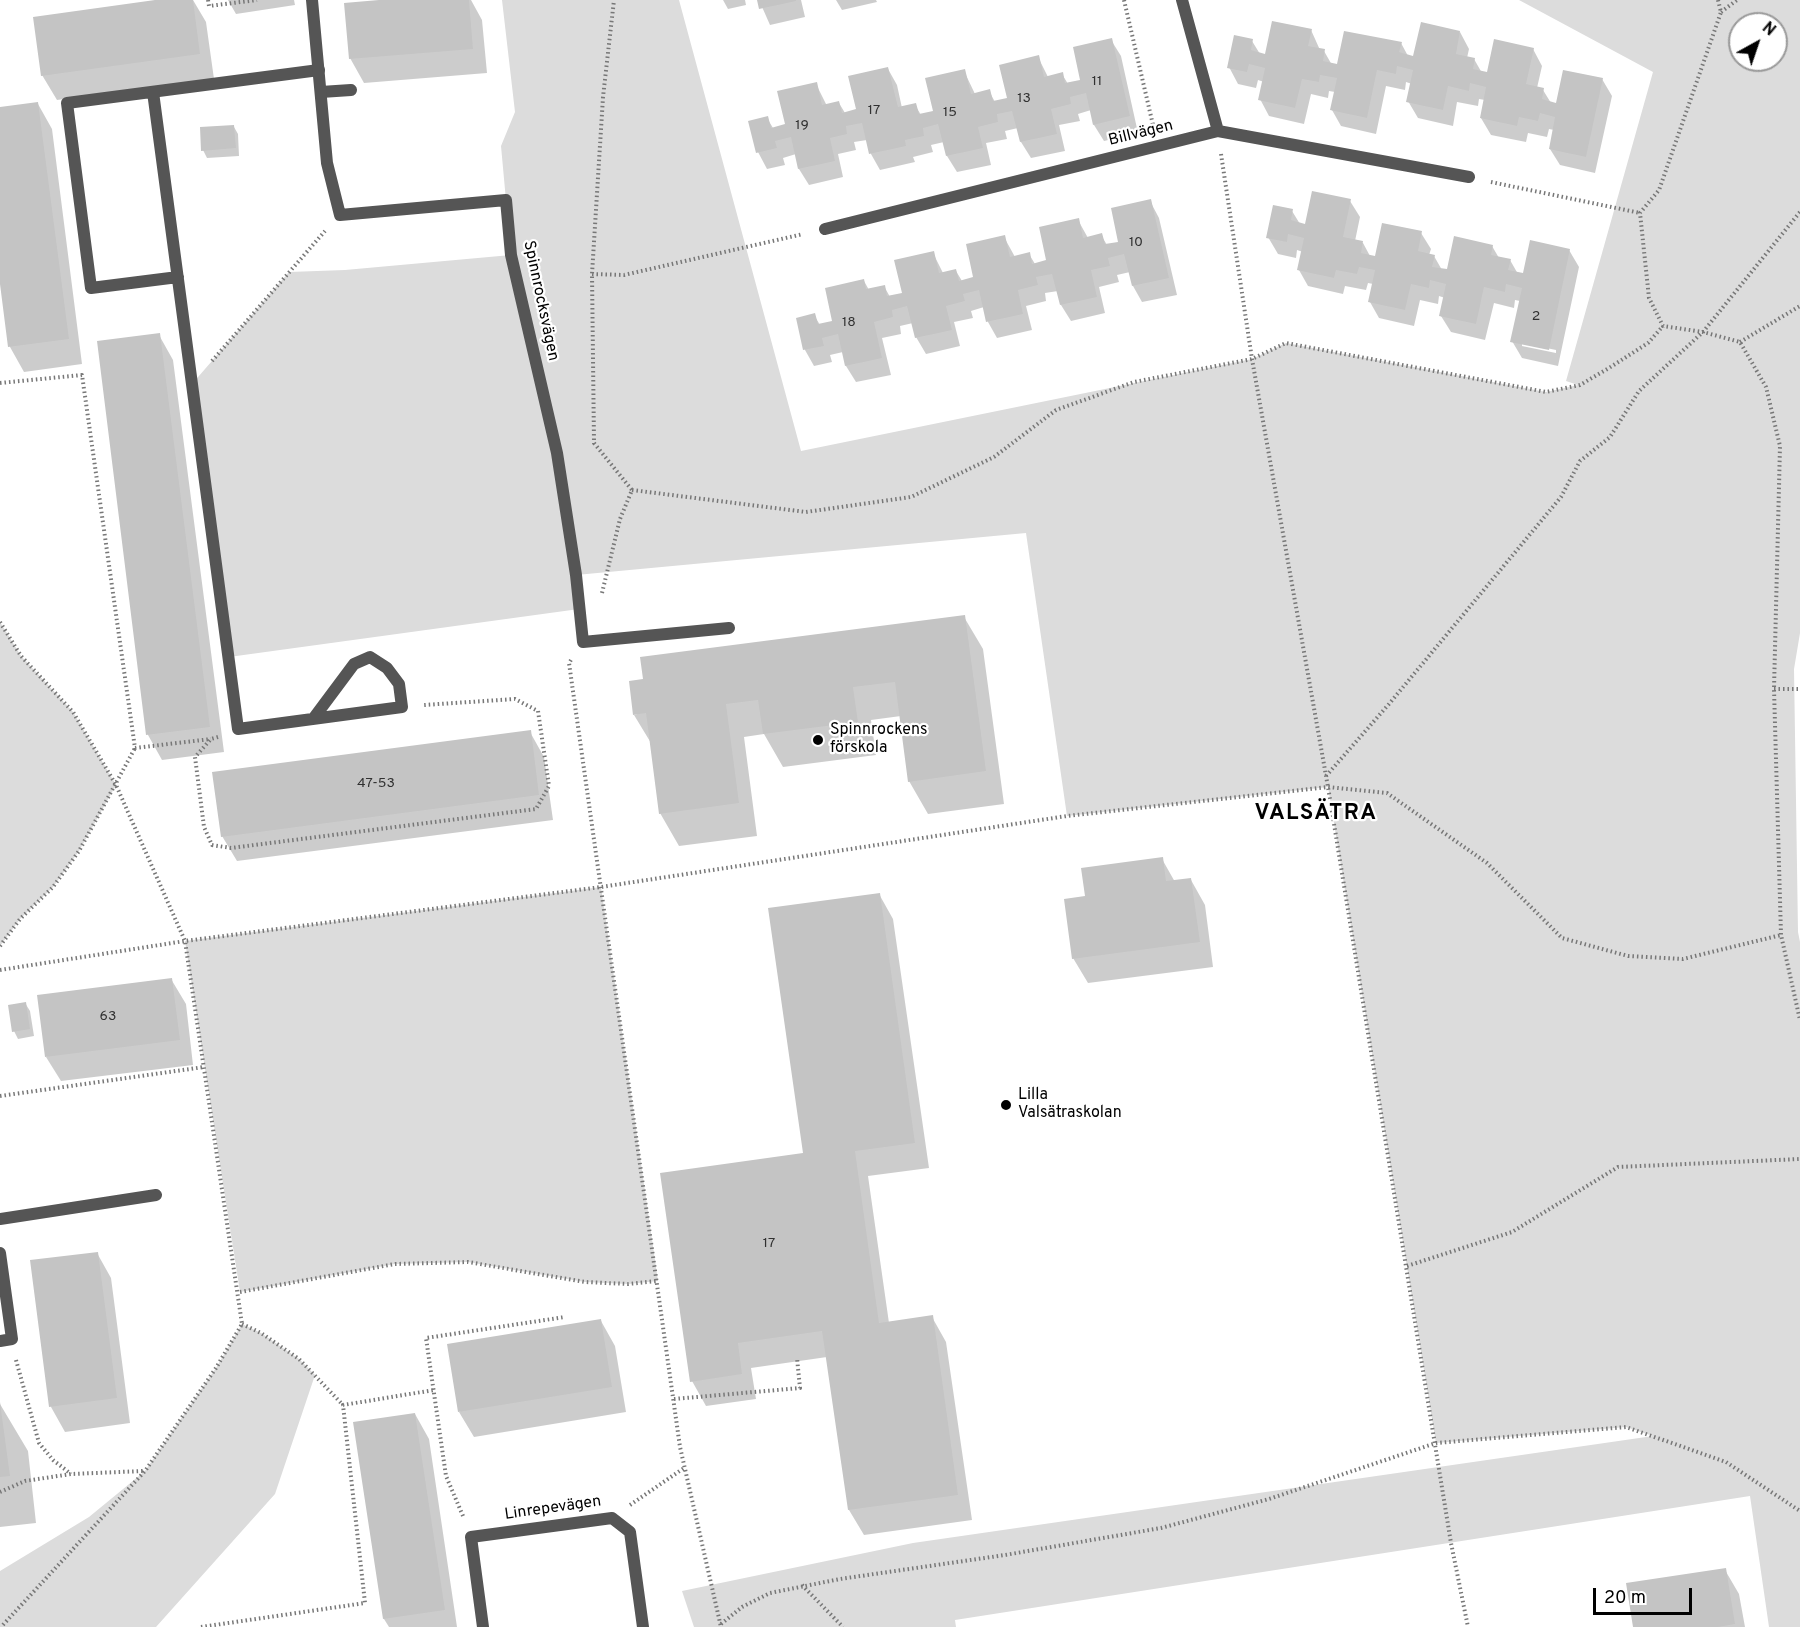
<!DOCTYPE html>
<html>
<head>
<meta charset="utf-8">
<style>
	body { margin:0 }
	#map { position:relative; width:1800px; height:1627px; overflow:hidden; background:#fff; font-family:Overpass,sans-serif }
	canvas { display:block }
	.north { position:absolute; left:1728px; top:12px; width:60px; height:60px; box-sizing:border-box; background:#fff; border:2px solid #999; border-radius:50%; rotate:40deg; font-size:16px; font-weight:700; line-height:24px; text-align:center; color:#000 }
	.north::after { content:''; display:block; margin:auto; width:21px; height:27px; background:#000; clip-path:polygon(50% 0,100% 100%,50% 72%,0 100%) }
	.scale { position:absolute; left:1593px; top:1588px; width:99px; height:27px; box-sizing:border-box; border:3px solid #000; border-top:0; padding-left:8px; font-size:18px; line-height:21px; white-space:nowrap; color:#000; -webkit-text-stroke:4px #fff; paint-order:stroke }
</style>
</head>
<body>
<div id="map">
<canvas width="1800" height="1627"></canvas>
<div class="north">N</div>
<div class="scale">20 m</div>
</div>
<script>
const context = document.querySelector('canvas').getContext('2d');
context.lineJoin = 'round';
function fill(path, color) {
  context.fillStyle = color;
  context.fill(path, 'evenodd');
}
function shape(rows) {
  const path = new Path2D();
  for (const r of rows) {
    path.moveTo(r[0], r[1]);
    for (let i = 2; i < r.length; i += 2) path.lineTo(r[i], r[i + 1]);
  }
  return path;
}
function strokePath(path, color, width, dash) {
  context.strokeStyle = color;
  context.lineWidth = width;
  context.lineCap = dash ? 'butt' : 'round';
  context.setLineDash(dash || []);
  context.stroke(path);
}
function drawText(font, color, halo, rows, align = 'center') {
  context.font = font + ' Overpass,sans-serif';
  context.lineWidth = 4.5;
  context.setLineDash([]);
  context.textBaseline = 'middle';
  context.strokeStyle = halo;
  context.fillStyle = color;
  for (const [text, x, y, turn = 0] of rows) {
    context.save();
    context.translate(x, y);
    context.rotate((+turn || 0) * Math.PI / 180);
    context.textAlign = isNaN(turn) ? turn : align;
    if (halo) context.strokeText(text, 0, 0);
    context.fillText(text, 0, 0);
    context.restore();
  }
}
fill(shape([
	[502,0,679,0,801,451,1252,359,1286,343,1546,392,1578,385,1566,381,1653,72,1519,0,1800,0,1800,633,1794,669,1798,932,1800,942,1800,1627,1769,1627,1750,1496,955,1620,956,1627,694,1627,682,1591,913,1543,1653,1436,1626,1427,1436,1443,1328,787,1067,816,1026,533,576,575,579,609,229,657,192,384,289,272,345,270,511,255,501,146,515,112],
	[1740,24,1776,24,1776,60,1740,60],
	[0,622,21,656,73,712,116,785,79,851,53,887,20,919,0,946],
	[601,887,658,1281,628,1284,585,1282,468,1262,395,1264,240,1292,185,941],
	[242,1324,261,1333,299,1359,315,1375,275,1494,156,1627,0,1627,0,1571,89,1517,145,1471,216,1368]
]), '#dcdcdc');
fill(shape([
	[166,0,193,0,206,22,214,79,57,100,42,75],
	[228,0,294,0,295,5,236,14],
	[398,0,471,0,482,20,487,73,364,83,350,58],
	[723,0,745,0,746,5,728,9],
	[759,0,801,0,805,17,770,25],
	[836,0,876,0,877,2,842,10],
	[1311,30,1320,50,1324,51,1332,65,1338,66,1401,43,1408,56,1415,57,1460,32,1469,49,1467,58,1474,59,1482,73,1488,74,1533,49,1542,66,1537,88,1543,90,1551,103,1557,104,1602,79,1612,96,1595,173,1560,165,1550,149,1554,130,1549,129,1547,137,1528,133,1526,142,1491,135,1481,118,1485,100,1479,99,1478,106,1457,102,1453,126,1418,118,1408,101,1412,84,1406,82,1405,90,1386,86,1376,134,1341,126,1332,110,1335,92,1329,91,1328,98,1311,94,1304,124,1269,116,1260,99,1264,82,1258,80,1256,88,1238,84,1229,67,1252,41,1260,54,1266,55],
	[1111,40,1121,56,1138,133,1104,141,1094,125,1091,110,1078,114,1080,121,1059,125,1065,151,1031,158,1021,142,1018,128,1005,131,1007,139,986,143,991,165,957,172,947,156,944,142,931,145,933,152,913,157,915,162,880,170,871,154,867,140,854,142,856,150,838,154,843,177,809,185,799,169,796,154,783,158,785,165,767,169,758,152,767,118,773,128,787,126,816,84,827,106,839,103,845,113,858,111,888,69,897,85,902,108,915,105,921,115,935,112,964,71,975,94,989,91,995,102,1009,99,1038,57,1048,77,1062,74,1068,84,1082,81],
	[38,104,52,129,82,364,24,372,10,347,0,272,0,109],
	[234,127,238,134,239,156,207,158,203,150],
	[1150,201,1159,218,1177,295,1142,302,1133,286,1130,272,1117,275,1119,282,1099,287,1105,313,1071,321,1061,305,1058,291,1045,293,1046,301,1026,306,1032,330,997,338,988,322,984,307,971,311,973,318,954,322,960,346,926,354,916,337,913,323,900,326,901,334,882,338,891,375,856,382,846,366,843,352,830,355,832,362,814,366,805,350,798,319,814,315,820,325,834,322,864,281,869,290,884,286,890,297,903,294,933,253,943,273,956,271,962,281,975,278,1004,237,1015,257,1029,254,1035,264,1048,262,1078,220,1088,238,1101,235,1107,245,1120,243],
	[1350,201,1360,217,1355,241,1363,243,1370,256,1377,257,1421,233,1431,249,1429,255,1434,256,1442,270,1448,271,1492,246,1499,258,1510,260,1518,274,1524,275,1569,250,1579,267,1558,366,1522,358,1512,341,1520,301,1515,300,1514,308,1494,303,1485,340,1451,332,1441,316,1445,298,1439,296,1438,304,1420,300,1414,326,1379,318,1370,302,1373,284,1368,283,1366,290,1345,286,1343,294,1308,286,1299,270,1303,252,1297,250,1296,258,1278,254,1268,237,1292,211,1300,224,1306,225],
	[1522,343,1556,350,1556,353,1522,346],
	[159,335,173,360,224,752,162,760,148,735],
	[964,617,983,649,1004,804,928,814,909,781,901,716,871,720,876,755,783,767,764,734,744,737,757,836,679,846,660,813,651,743,634,715],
	[530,732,544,757,553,820,237,861,222,836],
	[1162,859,1175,882,1191,880,1205,905,1213,967,1088,983,1073,958,1087,897],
	[879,894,893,919,929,1168,868,1176,889,1323,932,1317,946,1342,972,1520,864,1535,849,1510,827,1357,751,1368,756,1399,706,1406,692,1381,805,1154],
	[171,979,186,1004,193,1065,61,1081,46,1057],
	[25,1003,30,1011,34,1036,18,1039,14,1031],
	[97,1253,111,1278,130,1423,65,1432,51,1407],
	[601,1321,615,1346,626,1412,474,1437,459,1412],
	[0,1404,28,1451,36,1523,0,1527],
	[415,1414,429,1439,457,1627,389,1627,384,1619,355,1423],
	[1725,1570,1739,1594,1745,1627,1635,1627]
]), '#0003');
fill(shape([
	[155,0,193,0,200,54,41,76,33,17],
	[379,0,469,0,473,49,349,59,344,3],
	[757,0,796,0,796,1,759,9],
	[1272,21,1312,29,1308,46,1325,49,1323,61,1337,64,1344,31,1402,42,1399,52,1413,56,1421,22,1460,31,1456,54,1475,58,1473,69,1487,72,1494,39,1534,48,1526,84,1544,88,1542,99,1556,103,1563,70,1603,78,1586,157,1549,149,1555,117,1540,113,1538,121,1519,117,1517,126,1480,118,1486,87,1470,83,1469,91,1448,86,1443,110,1406,102,1413,70,1397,66,1396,74,1377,70,1367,118,1330,110,1337,78,1320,75,1319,82,1302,79,1295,108,1258,100,1265,68,1249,64,1247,72,1227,68,1234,35,1253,39,1251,50,1265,54],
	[1112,38,1130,116,1093,125,1086,93,1070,97,1071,104,1051,109,1057,134,1020,142,1012,111,997,114,998,122,978,127,983,148,946,156,938,124,923,128,924,136,905,140,906,146,869,154,862,123,846,126,847,134,830,138,835,161,798,169,791,137,775,141,777,148,756,153,748,121,768,116,771,128,785,124,777,91,817,82,822,105,839,101,842,113,856,109,848,76,888,67,898,107,916,103,919,114,933,111,925,78,965,69,971,94,990,89,993,101,1007,98,999,65,1039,55,1044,77,1063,72,1065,83,1080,80,1073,47],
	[38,102,69,339,8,347,0,284,0,107],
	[234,125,236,148,201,151,200,127],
	[1312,191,1351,199,1343,237,1363,241,1361,253,1375,256,1382,223,1422,231,1418,251,1435,255,1432,267,1447,269,1454,236,1493,245,1491,255,1511,259,1508,270,1523,273,1530,240,1570,249,1549,350,1510,342,1522,288,1506,284,1505,292,1484,287,1476,324,1439,316,1446,284,1430,280,1429,288,1411,284,1405,310,1368,302,1375,270,1359,267,1357,274,1336,270,1334,278,1297,270,1304,238,1288,234,1287,242,1266,238,1273,205,1293,209,1291,220,1305,224],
	[1151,199,1169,278,1132,286,1124,254,1108,258,1110,266,1091,270,1097,297,1060,305,1052,274,1036,277,1038,285,1018,290,1023,314,986,322,979,290,963,294,965,301,946,306,952,330,915,338,907,306,892,310,893,317,874,322,882,358,845,366,838,334,822,338,824,346,803,350,796,318,815,313,818,324,832,321,825,288,864,279,866,289,885,285,887,296,902,293,894,260,934,251,939,273,956,269,959,281,973,277,966,244,1005,235,1010,257,1030,252,1032,264,1046,260,1039,227,1079,218,1083,238,1102,233,1105,244,1118,242,1111,208],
	[160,333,210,727,146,735,97,341],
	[965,615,986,771,908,782,895,682,853,687,858,722,763,734,758,700,726,704,739,803,659,814,646,713,633,715,629,681,643,679,640,657],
	[531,730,539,795,221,837,212,772],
	[1163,857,1166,881,1191,878,1200,942,1072,959,1064,899,1085,896,1081,868],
	[880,893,915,1143,855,1151,879,1323,933,1315,958,1495,848,1510,822,1331,738,1343,742,1374,690,1382,660,1173,803,1153,768,908],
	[172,978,180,1040,45,1057,37,995],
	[26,1002,30,1029,12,1032,8,1005],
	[98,1252,117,1398,49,1407,30,1260],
	[601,1319,612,1387,458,1412,447,1344],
	[0,1402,10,1476,0,1477],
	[415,1413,445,1610,383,1619,353,1422],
	[1726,1568,1735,1624,1718,1627,1633,1627,1626,1583]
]), '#c4c4c4');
strokePath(shape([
	[208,0,209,6,257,0],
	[1124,0,1153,125],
	[1718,0,1721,12,1659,190,1640,213,1649,298,1663,326,1703,332,1740,342,1766,387,1780,446,1774,689,1781,935,1800,1020],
	[1721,12,1737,0],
	[1221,154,1252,359,1328,787,1451,1543,1468,1627],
	[1491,182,1640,213],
	[592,274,624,275,803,234],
	[1740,342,1800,306],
	[212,361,325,231],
	[0,383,82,375,135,748,211,739],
	[632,490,806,512,911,497,994,457,1056,410,1134,382,1252,359,1286,343,1546,392,1580,385,1609,368,1648,343,1663,326],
	[602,593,620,519,632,490,594,443,592,274,603,97,614,0],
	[0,622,21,656,73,712,116,785,185,941,242,1324,216,1368,145,1471,1,1627],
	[571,660,569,663,680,1447,721,1627],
	[1774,689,1800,689],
	[218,737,211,739,195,757,204,827,212,845,231,848,536,809,549,786,538,711,515,699,424,705],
	[1326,776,1389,704,1561,497,1580,461,1610,437,1639,391,1703,332,1800,212],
	[0,946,20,919,53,887,79,851,135,748],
	[0,970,185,941,601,887,1067,816,1328,787,1387,793,1487,863,1562,938,1628,956,1683,959,1781,935],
	[0,1096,204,1067],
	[1407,1266,1512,1232,1618,1167,1800,1159],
	[240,1292,395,1264,468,1262,585,1282,628,1284,657,1281],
	[242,1324,261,1333,299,1359,343,1405],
	[16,1360,39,1443,53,1460,71,1474],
	[674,1399,800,1388,797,1358],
	[0,1492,25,1481,71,1474,143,1471],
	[630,1505,684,1468],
	[463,1516,446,1476,426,1338,565,1317],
	[802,1585,843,1627],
	[721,1624,742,1607,770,1593,840,1579,1005,1555,1161,1528,1269,1499,1436,1443,1626,1427,1726,1462,1800,1511],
	[201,1627,365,1603,343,1405,434,1390]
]), '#777', 4, [1.5, 3]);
strokePath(shape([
	[153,92,238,729,402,707,399,684,387,668,370,657,354,664,313,719],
	[321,92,351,90],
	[178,277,91,288,67,103,319,70],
	[0,1219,156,1195],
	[0,1253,12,1339,0,1341]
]), '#555', 12);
strokePath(shape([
	[312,0,327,163,340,215,506,200,511,255,557,453,576,575,583,642,729,628],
	[1182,0,1218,131],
	[825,229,1218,131,1469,177],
	[483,1627,471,1537,612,1518,630,1532,643,1627]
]), '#555', 12);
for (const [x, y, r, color] of [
	[818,740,6,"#000"],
	[1006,1105,6,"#000"]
]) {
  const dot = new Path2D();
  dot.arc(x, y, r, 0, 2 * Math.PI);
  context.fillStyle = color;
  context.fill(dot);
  strokePath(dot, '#fff', 2);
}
drawText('14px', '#313131', null, [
	["11",1097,82],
	["13",1024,99],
	["17",874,111],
	["15",950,113],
	["19",802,126],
	["10",1136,243],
	["2",1536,317],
	["18",849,323],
	["47-53",376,784],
	["63",108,1017],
	["17",769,1244]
]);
drawText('16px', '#000', '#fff', [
	["Billvägen",1141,134,-14],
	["Spinnrocksvägen",540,301,78],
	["Linrepevägen",553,1509,-8]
]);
drawText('16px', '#000', '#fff', [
	["Spinnrockens",830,731],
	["förskola",830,749],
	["Lilla",1018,1096],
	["Valsätraskolan",1018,1114]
], 'left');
context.letterSpacing = '1.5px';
drawText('bold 22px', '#000', '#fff', [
	["VALSÄTRA",1316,815]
]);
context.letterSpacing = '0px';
</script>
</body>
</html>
